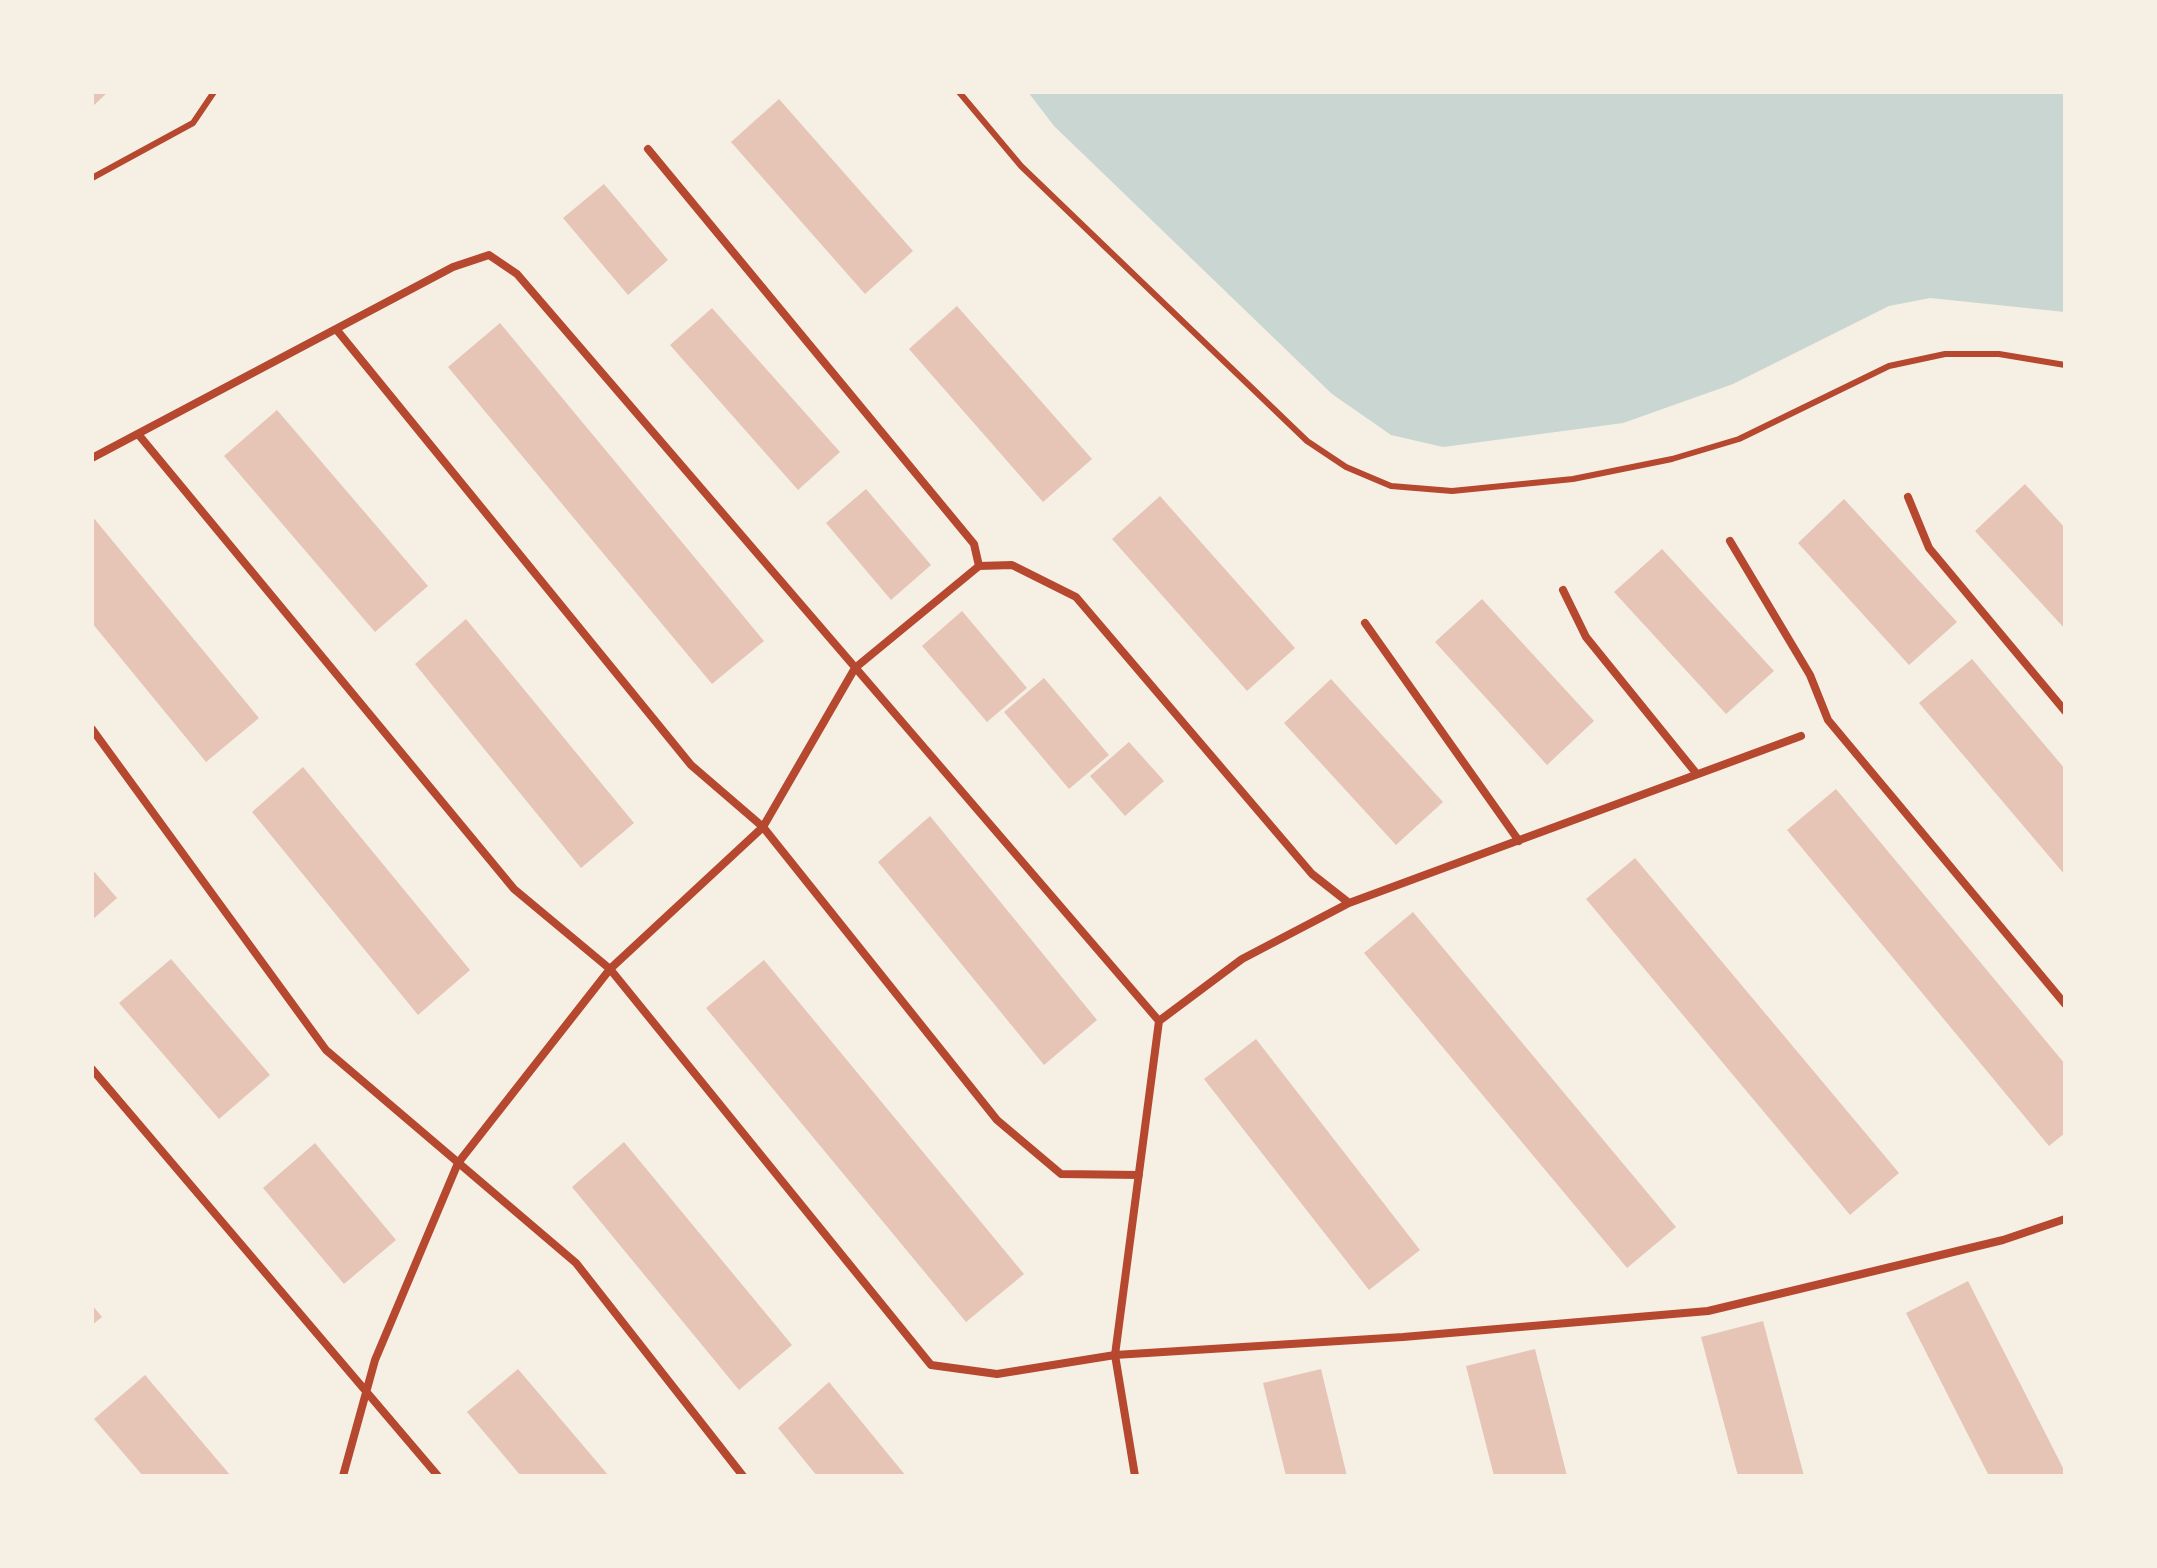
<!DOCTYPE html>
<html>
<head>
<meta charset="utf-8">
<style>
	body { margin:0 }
	#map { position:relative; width:2157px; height:1568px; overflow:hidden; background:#f6efe4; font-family:Raleway,sans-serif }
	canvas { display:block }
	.frame { position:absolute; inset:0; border:94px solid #f6efe4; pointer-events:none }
</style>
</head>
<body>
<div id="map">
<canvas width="2157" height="1568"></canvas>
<div class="frame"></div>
</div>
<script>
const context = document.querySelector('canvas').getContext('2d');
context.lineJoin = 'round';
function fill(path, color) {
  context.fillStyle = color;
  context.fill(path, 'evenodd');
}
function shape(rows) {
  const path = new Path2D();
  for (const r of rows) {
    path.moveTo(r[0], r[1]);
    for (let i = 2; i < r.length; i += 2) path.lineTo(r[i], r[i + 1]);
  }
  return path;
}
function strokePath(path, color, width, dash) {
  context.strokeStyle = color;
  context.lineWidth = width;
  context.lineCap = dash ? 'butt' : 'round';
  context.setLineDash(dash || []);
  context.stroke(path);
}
fill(shape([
	[1028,92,2065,92,2065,312,1930,298,1889,306,1733,384,1623,423,1443,447,1391,435,1332,394,1054,126]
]), '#c9d6d2');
fill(shape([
	[92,92,108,92,92,107],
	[779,99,913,251,865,294,731,142],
	[604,184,668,260,628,295,563,218],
	[957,306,1092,459,1043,502,909,349],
	[712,308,840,452,798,490,670,345],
	[500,323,764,641,712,684,448,367],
	[277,410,428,586,375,632,224,456],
	[2025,484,2065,528,2065,629,1975,531],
	[866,489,931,565,891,600,826,523],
	[1160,496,1295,648,1247,691,1112,539],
	[1844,499,1957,622,1909,665,1798,543],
	[92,516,259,718,206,762,92,623],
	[1662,549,1774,671,1726,714,1614,592],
	[1482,599,1594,721,1547,765,1435,642],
	[962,611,1027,688,987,722,922,646],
	[466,619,634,823,581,868,415,664],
	[1972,659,2065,769,2065,875,1919,703],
	[1044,678,1109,755,1069,789,1004,712],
	[1331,679,1443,802,1396,845,1284,723],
	[1129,742,1164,781,1125,816,1090,776],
	[303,767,470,970,418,1015,252,812],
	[1836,789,2065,1064,2065,1133,2049,1146,1787,830],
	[930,816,1097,1020,1044,1065,878,862],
	[1635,858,1899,1173,1850,1215,1586,899],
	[92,869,117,898,92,920],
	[1413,912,1676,1227,1627,1268,1364,953],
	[171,959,270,1075,219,1119,119,1003],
	[764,960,1024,1274,966,1322,706,1008],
	[1256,1039,1420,1250,1369,1290,1204,1079],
	[624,1142,792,1345,739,1390,572,1187],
	[315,1143,396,1240,344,1284,263,1188],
	[1968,1281,2065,1472,2065,1476,1989,1476,1906,1313],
	[92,1305,102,1317,92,1325],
	[1763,1321,1804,1476,1738,1476,1701,1337],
	[1535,1349,1567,1476,1494,1476,1466,1366],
	[518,1369,609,1476,521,1476,467,1412],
	[1321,1369,1347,1476,1286,1476,1263,1383],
	[145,1375,231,1476,143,1476,94,1419],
	[829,1382,906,1476,817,1476,778,1428]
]), '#e6c5b7');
strokePath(shape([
	[959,92,1021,166,1307,441,1346,467,1391,486,1452,491,1573,479,1672,459,1739,439,1889,366,1945,354,1999,354,2065,365],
	[92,178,193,123,214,92]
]), '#b5482f', 6);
strokePath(shape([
	[648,149,974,544,979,566],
	[336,329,691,765,763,827,997,1120,1061,1174,1139,1175],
	[138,434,514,889,610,969,931,1365,997,1374,1115,1355,1403,1337,1708,1311,2003,1240,2065,1219],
	[92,458,453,267,489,255,517,274,1159,1021,1115,1355,1135,1476],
	[1908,497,1929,548,2065,711],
	[1730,541,1810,675,1828,720,2065,1004],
	[1563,590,1586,637,1696,773],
	[1365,623,1519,841],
	[92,729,326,1050,576,1263,743,1476],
	[1159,1021,1242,959,1349,903,1801,736],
	[92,1069,438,1476],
	[343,1476,375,1360,458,1163,610,969,763,827,855,668,979,566,1012,565,1076,597,1312,874,1349,903]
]), '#b5482f', 8);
</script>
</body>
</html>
